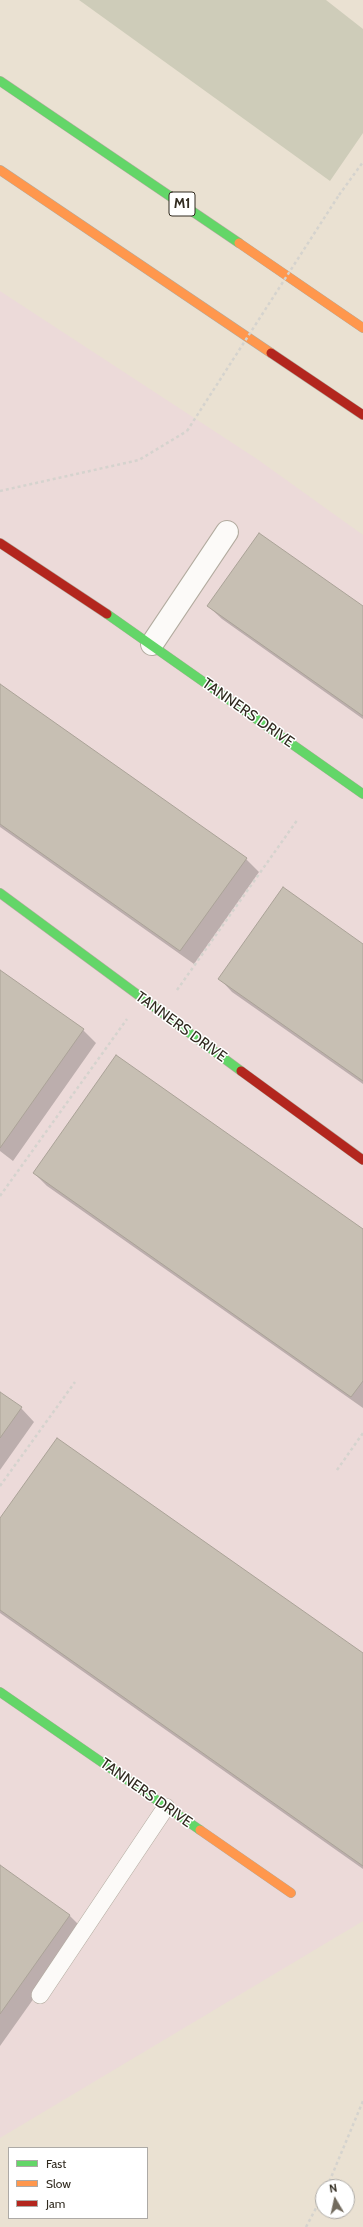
<!DOCTYPE html>
<html>
<head>
<meta charset="utf-8">
<style>
	body { margin:0 }
	#map { position:relative; width:363px; height:2227px; overflow:hidden; background:#eae1d2; font-family:Cabin,sans-serif }
	canvas { display:block }
	.legend { position:absolute; left:8px; top:2147px; width:140px; height:72px; box-sizing:border-box; background:#fff; border:1px solid #adaaa6; margin:0; padding:5px 7px; list-style:none; font-size:12px; color:#312b20 }
	.legend li { display:flex; align-items:center; gap:8px; height:20px }
	.legend b { width:20px; border:1px solid #adaaa6 }
	.north { position:absolute; left:315px; top:2179px; width:40px; height:40px; box-sizing:border-box; background:#fff; border:1px solid #adaaa6; border-radius:50%; rotate:351deg; font-size:11px; font-weight:700; line-height:16px; text-align:center; color:#312b20 }
	.north::after { content:''; display:block; margin:auto; width:14px; height:18px; background:#726b5e; clip-path:polygon(50% 0,100% 100%,50% 72%,0 100%) }
</style>
</head>
<body>
<div id="map">
<canvas width="363" height="2227"></canvas>
<ul class="legend">
<li><b style="height:5px;background:#63d668"></b>Fast</li>
<li><b style="height:5px;background:#ff974d"></b>Slow</li>
<li><b style="height:5px;background:#b3261e"></b>Jam</li>
</ul>
<div class="north">N</div>
</div>
<script>
const context = document.querySelector('canvas').getContext('2d');
context.lineJoin = 'round';
function fill(path, color) {
  context.fillStyle = color;
  context.fill(path, 'evenodd');
}
function shape(rows) {
  const path = new Path2D();
  for (const r of rows) {
    path.moveTo(r[0], r[1]);
    for (let i = 2; i < r.length; i += 2) path.lineTo(r[i], r[i + 1]);
  }
  return path;
}
function strokePath(path, color, width, dash) {
  context.strokeStyle = color;
  context.lineWidth = width;
  context.lineCap = dash ? 'butt' : 'round';
  context.setLineDash(dash || []);
  context.stroke(path);
}
function drawText(font, color, halo, rows, align = 'center') {
  context.font = font + ' Cabin,sans-serif';
  context.lineWidth = 3;
  context.setLineDash([]);
  context.textBaseline = 'middle';
  context.strokeStyle = halo;
  context.fillStyle = color;
  for (const [text, x, y, turn = 0] of rows) {
    context.save();
    context.translate(x, y);
    context.rotate((+turn || 0) * Math.PI / 180);
    context.textAlign = isNaN(turn) ? turn : align;
    if (halo) context.strokeText(text, 0, 0);
    context.fillText(text, 0, 0);
    context.restore();
  }
}
fill(shape([
	[0,291,257,459,363,535,363,1921,0,2138]
]), '#ecdad9');
fill(shape([
	[79,0,326,0,363,29,363,133,330,181]
]), '#ceccb9');
fill(shape([
	[208,606,363,607,363,719,222,619],
	[0,685,246,859,259,872,194,964,0,827],
	[363,945,363,1084,232,992,219,978],
	[0,971,83,1030,96,1043,13,1161,0,1151],
	[34,1173,363,1230,363,1408,47,1186],
	[0,1393,21,1408,34,1422,0,1470],
	[0,1520,363,1654,363,1869,0,1613],
	[0,1867,69,1915,83,1929,0,2046]
]), '#0003');
const building = shape([
	[259,533,363,606,363,716,207,606,259,533],
	[0,684,247,858,180,951,0,824,0,684],
	[283,887,363,944,363,1081,218,979,283,887],
	[0,970,84,1029,0,1148,0,970],
	[116,1055,363,1229,363,1381,351,1397,33,1173,116,1055],
	[0,1392,22,1407,0,1438,0,1392],
	[57,1438,363,1653,363,1866,0,1610,0,1518,57,1438],
	[0,1865,70,1915,0,2014,0,1865]
]);
fill(building, '#c7bfb3');
strokePath(building, '#aba398', 1);
const lane = shape([
	[40,1995,166,1807]
]);
const street = shape([
	[152,644,227,532]
]);
const fast = shape([
	[0,81,239,243],
	[107,614,363,794],
	[0,893,241,1071],
	[0,1692,200,1830]
]);
const slow = shape([
	[0,170,271,353],
	[239,243,363,328],
	[200,1830,291,1893]
]);
const jam = shape([
	[271,353,363,415],
	[0,543,107,614],
	[241,1071,363,1160]
]);
strokePath(lane, '#b2ab9f', 18);
strokePath(street, '#b2ab9f', 24);
strokePath(fast, '#b2ab9f', 10);
strokePath(slow, '#b2ab9f', 10);
strokePath(jam, '#b2ab9f', 10);
strokePath(shape([
	[339,195,363,162],
	[0,491,139,460,187,431],
	[177,990,298,819],
	[0,1196,127,1019],
	[337,1470,363,1433],
	[0,1486,75,1382],
	[327,2187,363,2101],
	[306,2227,323,2195]
]), '#d5d3ce', 2.5, [3, 3]);
strokePath(lane, '#fcfaf8', 17);
strokePath(street, '#fcfaf8', 22);
strokePath(fast, '#63d668', 9);
strokePath(slow, '#ff974d', 9);
strokePath(jam, '#b3261e', 9);
strokePath(shape([
	[187,431,339,195]
]), '#d5d3ce', 2.5, [3, 3]);
for (const [x, y, w] of [
	[182,204,26]
]) {
  const box = new Path2D();
  box.roundRect(x - w / 2, y - 12, w, 24, 3);
  context.fillStyle = '#fff';
  context.fill(box);
  strokePath(box, '#312b20', 1);
}
drawText('bold 14px', '#312b20', null, [
	["M1",182,204]
]);
drawText('15px', '#312b20', '#fff', [
	["TANNERS DRIVE",248,713,35],
	["TANNERS DRIVE",181,1027,36],
	["TANNERS DRIVE",146,1793,35]
]);
</script>
</body>
</html>
